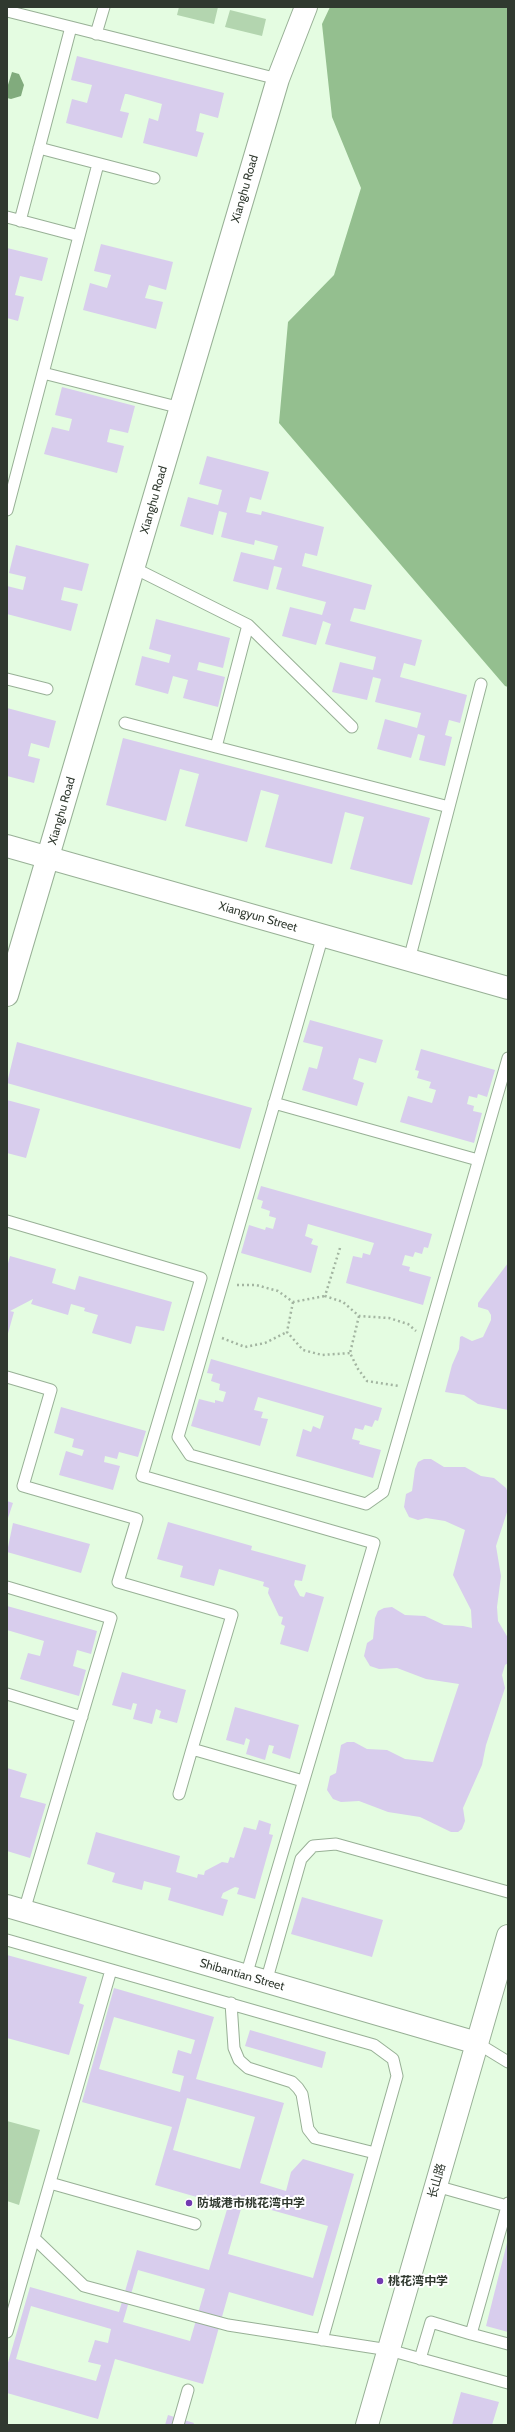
<!DOCTYPE html>
<html>
<head>
<meta charset="utf-8">
<style>
	body { margin:0 }
	#map { position:relative; width:515px; height:2432px; overflow:hidden; background:#e4fce1; font-family:Cabin,sans-serif }
	canvas { display:block }
	.frame { position:absolute; inset:0; border:8px solid #30392f; pointer-events:none }
</style>
</head>
<body>
<div id="map">
<canvas width="515" height="2432"></canvas>
<div class="frame"></div>
</div>
<script>
const context = document.querySelector('canvas').getContext('2d');
context.lineJoin = 'round';
function fill(path, color) {
  context.fillStyle = color;
  context.fill(path, 'evenodd');
}
function shape(rows) {
  const path = new Path2D();
  for (const r of rows) {
    path.moveTo(r[0], r[1]);
    for (let i = 2; i < r.length; i += 2) path.lineTo(r[i], r[i + 1]);
  }
  return path;
}
function strokePath(path, color, width, dash) {
  context.strokeStyle = color;
  context.lineWidth = width;
  context.lineCap = dash ? 'butt' : 'round';
  context.setLineDash(dash || []);
  context.stroke(path);
}
function drawText(font, color, halo, rows, align = 'center') {
  context.font = font + ' Cabin,"Noto Sans SC",sans-serif';
  context.lineWidth = 4;
  context.setLineDash([]);
  context.textBaseline = 'middle';
  context.strokeStyle = halo;
  context.fillStyle = color;
  for (const [text, x, y, turn = 0] of rows) {
    context.save();
    context.translate(x, y);
    context.rotate((+turn || 0) * Math.PI / 180);
    context.textAlign = isNaN(turn) ? turn : align;
    if (halo) context.strokeText(text, 0, 0);
    context.fillText(text, 0, 0);
    context.restore();
  }
}
fill(shape([
	[179,7,218,7,214,24,177,15],
	[230,10,266,19,262,36,225,27],
	[7,2121,40,2130,19,2205,7,2201]
]), '#b3d5af');
fill(shape([
	[330,7,508,7,508,687,505,686,279,423,288,322,334,275,361,188,332,117,322,24]
]), '#94bf8f');
fill(shape([
	[12,72,19,74,24,85,21,96,11,99,7,98,7,88]
]), '#81ab7d');
fill(shape([
	[77,56,224,93,218,118,200,113,196,131,204,133,197,157,143,143,149,118,158,121,162,104,127,94,125,94,120,111,129,113,122,138,66,123,72,99,87,103,92,85,71,80],
	[101,244,173,262,166,290,149,285,145,298,163,302,156,329,83,310,90,283,107,288,111,275,94,271],
	[7,248,48,258,42,281,20,276,15,295,24,297,18,321,7,318],
	[62,387,135,406,128,433,110,429,107,442,124,446,117,473,44,454,52,427,69,431,72,419,55,415],
	[207,456,269,472,261,500,250,497,246,512,261,515,262,511,324,527,317,556,305,553,302,566,372,585,365,610,354,608,350,621,422,640,415,666,404,663,400,677,467,695,460,723,449,720,445,735,452,737,445,766,419,760,425,736,418,734,411,758,377,749,385,719,417,728,421,713,375,702,381,679,373,677,367,700,332,692,340,662,373,670,376,657,325,644,331,624,323,621,316,645,282,636,290,607,322,615,326,602,276,589,282,568,274,566,268,590,233,581,241,552,274,560,278,546,255,540,254,545,221,537,227,513,219,511,213,535,180,526,188,497,218,505,222,490,199,484],
	[16,545,89,564,82,591,64,587,61,600,78,604,71,631,7,614,7,586,23,590,26,577,9,573],
	[156,619,230,638,223,668,199,662,197,670,225,677,218,707,183,698,188,680,173,676,168,694,135,685,142,656,169,663,171,655,149,649],
	[7,708,56,721,49,748,31,743,28,756,40,759,34,783,7,776],
	[123,738,430,818,412,885,350,869,364,817,345,812,332,864,265,847,279,795,261,790,247,842,185,826,199,774,180,769,166,821,106,805],
	[310,1020,383,1040,376,1063,359,1058,353,1079,364,1083,357,1106,302,1090,309,1067,317,1069,323,1047,303,1042],
	[17,1042,252,1108,240,1149,7,1083],
	[421,1049,495,1070,487,1097,478,1094,477,1098,469,1096,467,1104,474,1106,473,1111,482,1113,474,1143,400,1122,408,1096,432,1103,436,1090,429,1088,431,1082,417,1078,419,1071,415,1070],
	[7,1100,40,1109,26,1158,7,1153],
	[261,1186,432,1234,428,1248,424,1247,422,1254,415,1252,413,1257,405,1255,402,1265,410,1267,409,1271,431,1277,423,1305,346,1283,353,1256,362,1258,363,1253,370,1255,374,1243,308,1224,305,1236,313,1239,311,1244,318,1246,311,1273,241,1253,249,1225,265,1230,266,1227,273,1229,276,1218,269,1216,270,1211,261,1208,263,1201,257,1199],
	[10,1256,56,1269,52,1283,75,1290,79,1276,172,1302,164,1331,136,1326,131,1344,92,1333,98,1315,84,1311,85,1308,71,1304,68,1315,31,1304,33,1299,10,1311,14,1312,7,1337,7,1267],
	[508,1263,508,1410,478,1404,464,1395,445,1392,452,1365,459,1349,460,1337,462,1336,472,1341,483,1337,491,1320,491,1315,488,1310,478,1307,478,1303],
	[211,1359,382,1408,378,1421,375,1420,372,1427,365,1425,363,1430,355,1428,352,1439,360,1441,359,1444,381,1450,373,1478,296,1456,303,1429,311,1432,313,1426,320,1429,324,1416,258,1397,254,1410,263,1412,261,1418,268,1419,260,1446,191,1426,199,1399,215,1403,215,1400,223,1402,226,1392,219,1390,220,1384,211,1381,213,1374,207,1373],
	[61,1407,146,1431,138,1457,119,1452,117,1459,105,1456,104,1462,120,1466,113,1490,59,1475,66,1451,82,1456,84,1450,72,1447,74,1439,54,1433],
	[424,1459,431,1459,444,1467,465,1467,481,1476,494,1478,506,1488,508,1493,508,1509,496,1546,501,1576,497,1607,498,1621,508,1638,508,1663,505,1665,502,1675,505,1688,486,1745,482,1765,463,1808,465,1821,462,1829,458,1832,451,1832,420,1817,388,1812,359,1801,341,1802,333,1799,327,1790,330,1776,336,1773,341,1745,347,1742,354,1742,367,1749,387,1750,405,1759,433,1762,459,1684,426,1679,397,1668,379,1669,370,1666,364,1656,367,1643,373,1639,375,1618,378,1611,384,1608,392,1607,405,1615,425,1616,444,1625,463,1626,472,1628,471,1610,453,1575,465,1530,445,1521,426,1518,418,1520,409,1517,404,1507,406,1494,412,1491,415,1469,418,1462],
	[7,1501,13,1503,7,1521],
	[168,1522,252,1546,251,1550,306,1565,302,1581,295,1580,294,1585,300,1596,304,1597,306,1592,324,1597,308,1652,280,1644,285,1626,281,1624,283,1617,279,1616,268,1593,269,1588,263,1586,264,1582,219,1569,214,1586,180,1577,183,1566,157,1559],
	[13,1523,90,1544,81,1573,7,1552],
	[7,1606,97,1631,91,1654,77,1650,73,1666,86,1670,79,1696,20,1679,28,1653,40,1656,44,1641,7,1630],
	[122,1672,186,1690,177,1723,159,1718,161,1711,156,1709,152,1724,133,1719,137,1704,133,1703,131,1710,112,1705],
	[235,1707,299,1725,290,1759,272,1753,274,1746,269,1745,265,1760,246,1754,250,1740,246,1738,244,1745,226,1740],
	[7,1768,27,1774,20,1797,46,1804,30,1858,7,1851],
	[259,1820,271,1824,269,1834,273,1835,255,1899,237,1894,239,1888,235,1887,223,1893,221,1898,228,1900,223,1916,168,1900,171,1888,144,1881,142,1890,112,1882,115,1873,87,1864,96,1832,180,1856,176,1872,197,1878,198,1874,204,1875,205,1871,222,1862,228,1863,230,1857,234,1858,244,1827,256,1830],
	[302,1897,383,1920,372,1957,291,1934],
	[7,1955,87,1977,79,2003,84,2005,69,2055,7,2038],
	[114,1988,214,2017,196,2079,284,2103,260,2183,286,2191,291,2172,303,2159,354,2174,313,2316,229,2292,203,2384,115,2359,98,2419,7,2393,7,2366,30,2287,119,2312,137,2250,209,2270,228,2206,155,2185,172,2127,82,2102],
	[114,2017,195,2040,191,2054,178,2050,172,2073,184,2076,180,2092,99,2069],
	[187,2098,255,2117,240,2169,173,2150],
	[243,2202,328,2226,313,2278,228,2254],
	[138,2270,205,2289,190,2341,123,2322],
	[31,2306,111,2329,108,2343,95,2340,88,2362,101,2365,96,2381,16,2359],
	[250,2030,326,2052,322,2068,245,2046],
	[508,2239,508,2332,486,2326],
	[461,2392,499,2402,492,2425,452,2425],
	[168,2415,194,2423,193,2425,165,2425]
]), '#d8cded');
const lane = shape([
	[7,11,278,79],
	[96,34,104,7],
	[39,148,154,178],
	[7,217,79,236],
	[20,221,71,27],
	[43,373,181,408],
	[7,510,98,164],
	[134,568,248,625,352,727],
	[248,625,216,747,449,807],
	[7,679,47,689],
	[125,723,216,747],
	[323,935,178,1437,190,1455,366,1504,383,1492,508,1058],
	[409,960,481,684],
	[274,1103,478,1160],
	[7,1221,201,1278,142,1476,374,1543,246,1976],
	[7,1377,51,1390,23,1486,137,1519,118,1582,232,1615,192,1749],
	[7,1587,111,1618,24,1911],
	[7,1694,82,1717],
	[179,1794,192,1749,303,1781],
	[7,1940,374,2045,393,2059,397,2076,322,2340],
	[266,1982,301,1859,313,1846,336,1844,508,1892],
	[231,2003,234,2048,239,2060,248,2068,292,2082,298,2088,302,2094,308,2129,315,2138,375,2153],
	[477,2043,508,2062],
	[50,2183,195,2224],
	[436,2186,507,2206],
	[34,2238,84,2286,228,2325,389,2350,508,2383],
	[7,2332,111,1970],
	[471,2334,508,2344],
	[420,2359,431,2322,471,2334,508,2203],
	[178,2425,188,2390]
]);
const street = shape([
	[7,995,278,79,306,7]
]);
const secondary = shape([
	[7,846,508,988],
	[7,1906,477,2043],
	[367,2425,508,1936]
]);
strokePath(lane, '#98b096', 13);
strokePath(street, '#98b096', 24);
strokePath(secondary, '#98b096', 24);
strokePath(shape([
	[340,1248,325,1296,343,1302,359,1316,389,1318,408,1324,416,1331],
	[237,1285,256,1285,278,1291,293,1302,325,1296],
	[293,1302,287,1332,303,1350,322,1355,350,1353],
	[359,1316,350,1353,358,1369,367,1381,399,1386],
	[222,1338,245,1347,265,1343,287,1332]
]), '#a3b5a1', 2.5, [2, 3]);
strokePath(lane, '#fff', 11);
strokePath(street, '#fff', 22);
strokePath(secondary, '#fff', 22);
for (const [x, y, r, color] of [
	[189,2203,4,"#723ab1"],
	[380,2281,4,"#723ab1"]
]) {
  const dot = new Path2D();
  dot.arc(x, y, r, 0, 2 * Math.PI);
  context.fillStyle = color;
  context.fill(dot);
  strokePath(dot, '#fff', 1.5);
}
drawText('12px', '#30392f', '#fff', [
	["Xianghu Road",245,189,-74],
	["Xianghu Road",154,500,-74],
	["Xianghu Road",62,811,-74],
	["Xiangyun Street",258,917,16],
	["Shibantian Street",242,1975,16],
	["长山路",437,2181,-74]
]);
drawText('bold 12px', '#30392f', '#fff', [
	["防城港市桃花湾中学",197,2203],
	["桃花湾中学",388,2281]
], 'left');
</script>
</body>
</html>
